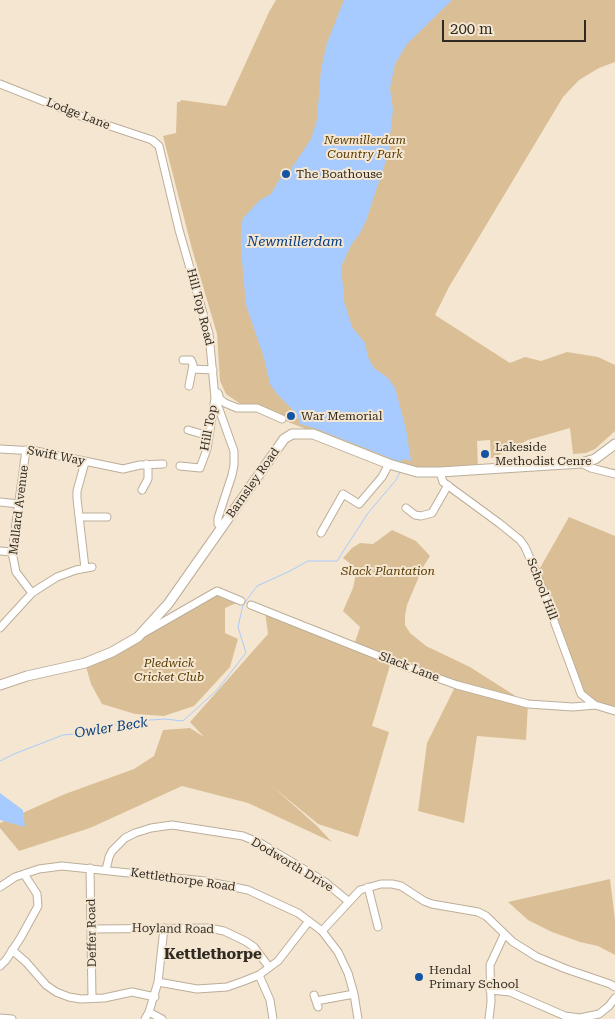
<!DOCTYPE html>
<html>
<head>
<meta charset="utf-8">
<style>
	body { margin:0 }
	#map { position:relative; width:615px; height:1019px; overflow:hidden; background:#f5e6d1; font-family:"Roboto Serif",serif }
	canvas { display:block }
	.scale { position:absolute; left:442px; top:20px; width:144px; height:22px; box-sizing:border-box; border:2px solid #302b22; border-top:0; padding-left:6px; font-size:15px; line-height:18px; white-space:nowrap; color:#302b22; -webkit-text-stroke:4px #f5e6d1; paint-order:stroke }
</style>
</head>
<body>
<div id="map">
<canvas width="615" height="1019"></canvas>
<div class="scale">200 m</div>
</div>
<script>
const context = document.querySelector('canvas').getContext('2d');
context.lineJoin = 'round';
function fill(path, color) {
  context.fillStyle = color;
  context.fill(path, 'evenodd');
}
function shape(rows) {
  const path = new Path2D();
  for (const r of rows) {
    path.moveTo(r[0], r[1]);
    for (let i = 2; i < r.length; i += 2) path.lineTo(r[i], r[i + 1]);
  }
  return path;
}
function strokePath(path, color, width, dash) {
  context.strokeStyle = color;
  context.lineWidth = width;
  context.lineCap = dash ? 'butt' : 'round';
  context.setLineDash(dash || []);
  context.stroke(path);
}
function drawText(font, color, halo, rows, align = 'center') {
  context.font = font + ' "Roboto Serif",serif';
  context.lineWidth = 4;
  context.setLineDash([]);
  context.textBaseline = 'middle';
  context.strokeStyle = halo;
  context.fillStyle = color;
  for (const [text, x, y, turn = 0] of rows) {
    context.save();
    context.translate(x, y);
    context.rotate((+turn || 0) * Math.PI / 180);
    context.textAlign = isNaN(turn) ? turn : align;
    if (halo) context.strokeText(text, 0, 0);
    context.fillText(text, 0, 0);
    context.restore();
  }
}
fill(shape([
	[276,0,615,0,615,62,599,68,579,80,563,97,449,287,435,315,510,363,525,357,541,361,567,352,598,357,615,365,615,431,595,449,586,453,573,454,570,428,528,440,493,458,491,458,490,440,477,441,478,469,453,471,446,466,417,472,239,403,226,394,220,381,217,334,192,249,163,136,176,133,177,102,180,102,181,100,226,106,269,12],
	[569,517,615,536,615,711,587,700,533,562,540,568],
	[392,530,416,541,430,556,423,567,407,605,405,616,405,625,410,633,426,646,470,667,528,704,526,740,477,736,464,823,418,811,427,743,456,685,391,662,372,726,389,732,358,837,318,824,273,787,316,825,332,842,248,803,182,786,90,828,19,851,0,828,0,823,65,794,134,769,154,756,163,730,190,728,204,737,190,722,268,634,265,611,354,645,360,627,343,611,353,588,357,569,343,558,352,548,360,543,373,544],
	[217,591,241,601,225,608,225,633,238,639,230,667,194,706,164,716,135,714,102,704,91,684,85,663],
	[610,879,615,920,615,955,598,946,580,942,552,932,528,920,508,902]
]), '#dabf96');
fill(shape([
	[344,0,452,0,407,44,395,64,390,88,393,110,390,136,390,148,366,221,360,233,351,245,342,265,341,273,344,291,344,301,352,327,365,343,368,357,374,368,388,378,395,388,406,429,411,461,404,459,400,462,317,429,300,424,297,414,277,394,270,384,264,358,246,305,242,260,241,228,243,218,260,200,271,194,281,177,290,174,291,169,311,139,317,120,321,69,327,43],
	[0,793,23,810,25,827,0,820]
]), '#a7cbfe');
strokePath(shape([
	[0,761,14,754,63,735,100,732,116,724,136,721,165,719,183,721,217,690,246,653,238,627,243,605,257,586,290,571,308,561,337,561,368,513,396,480,400,472]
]), '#a7cbfe', 1);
const minor = shape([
	[0,84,83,117,152,140,159,146,179,230,209,334,215,398,234,451,234,465,232,475,218,518,218,524,222,527],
	[183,360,191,360,193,365,189,386],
	[193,369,213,370],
	[218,393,220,399,225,403,237,408,257,408,282,419],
	[188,430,209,436],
	[0,449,36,451,123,469,140,465,163,464],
	[26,450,12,552,16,572,32,593],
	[581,463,591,468,615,474],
	[180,466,200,468,207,449,215,398],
	[440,472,443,482,499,523,520,540,525,547,536,572,581,694,595,705,615,711],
	[142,490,148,479,148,468,146,464],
	[0,502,19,504],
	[406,508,415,515,421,516,432,513,448,485],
	[79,517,107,517],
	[321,533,343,494,359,504,382,477,389,464],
	[0,551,12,552],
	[85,568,77,499,77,491,85,462],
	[251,605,404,666,457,685,528,704,573,707,595,705],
	[0,628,32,593,41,587,57,577,76,570,92,567],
	[142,634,217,591,241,601],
	[90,868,92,998],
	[106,870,109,857,112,851,125,838,135,833,151,828,172,825,243,836,262,844,325,882,348,901],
	[0,887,15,877,39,869,62,866,205,881,248,890,298,913,322,931,338,952,348,973,354,994,358,1019],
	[368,887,378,927],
	[92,929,209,928,224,931,245,941,254,947,269,967],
	[322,931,360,890,381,884,392,884,401,886,424,901,432,904,478,912,486,916,513,942,537,957,566,969,610,984,615,987],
	[12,950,26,962,46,985,56,992,69,997,81,999,104,998,132,992,155,997],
	[0,966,6,960,21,937,38,906,37,894,24,874],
	[259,975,270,1000,273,1019],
	[158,982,197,989,227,987,244,981,259,975,278,961,309,921],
	[490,990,510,992,565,1016,580,1018,599,1014,609,1006,615,998],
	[314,995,318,1007],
	[316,1001,354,994],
	[149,1012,162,1019],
	[0,1018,12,1019],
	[145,1019,149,1012,158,982,164,928],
	[489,1019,491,1002,490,965,504,935]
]);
const major = shape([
	[0,685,27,676,85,663,112,652,138,637,168,604,284,439,292,434,313,434,389,464,417,472,440,472,581,463,595,459,615,444]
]);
strokePath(minor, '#bcae99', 9);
strokePath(major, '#bcae99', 11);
strokePath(minor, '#fff', 7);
strokePath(major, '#fff', 9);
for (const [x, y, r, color] of [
	[286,174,5,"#1553a3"],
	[291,416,5,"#1553a3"],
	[485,454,5,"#1553a3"],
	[419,977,5,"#1553a3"]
]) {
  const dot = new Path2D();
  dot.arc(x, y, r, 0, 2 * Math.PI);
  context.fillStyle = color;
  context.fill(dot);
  strokePath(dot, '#f5e6d1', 2);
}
drawText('12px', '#302b22', '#f5e6d1', [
	["Lodge Lane",78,114,21],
	["Hill Top Road",200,307,76],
	["Hill Top",209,428,-79],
	["Swift Way",56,456,11],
	["Barnsley Road",253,483,-55],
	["Mallard Avenue",19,510,-83],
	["School Hill",542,589,69],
	["Slack Lane",409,667,21],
	["Dodworth Drive",292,865,31],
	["Kettlethorpe Road",183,880,8],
	["Hoyland Road",173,929,1],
	["Deffer Road",92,933,-91]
]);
drawText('italic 12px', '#583b00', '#f5e6d1', [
	["Newmillerdam",365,140],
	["Country Park",365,154],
	["Slack Plantation",388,571],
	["Pledwick",169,663],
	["Cricket Club",169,677]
]);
drawText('12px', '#302b22', '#f5e6d1', [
	["The Boathouse",296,174],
	["War Memorial",301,416],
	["Lakeside",495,447],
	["Methodist Cenre",495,461],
	["Hendal",429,970],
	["Primary School",429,984]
], 'left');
drawText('italic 14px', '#043e85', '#f5e6d1', [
	["Newmillerdam",295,242],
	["Owler Beck",111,728,-9]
]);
drawText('bold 15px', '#302b22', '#f5e6d1', [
	["Kettlethorpe",213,955]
]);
</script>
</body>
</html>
